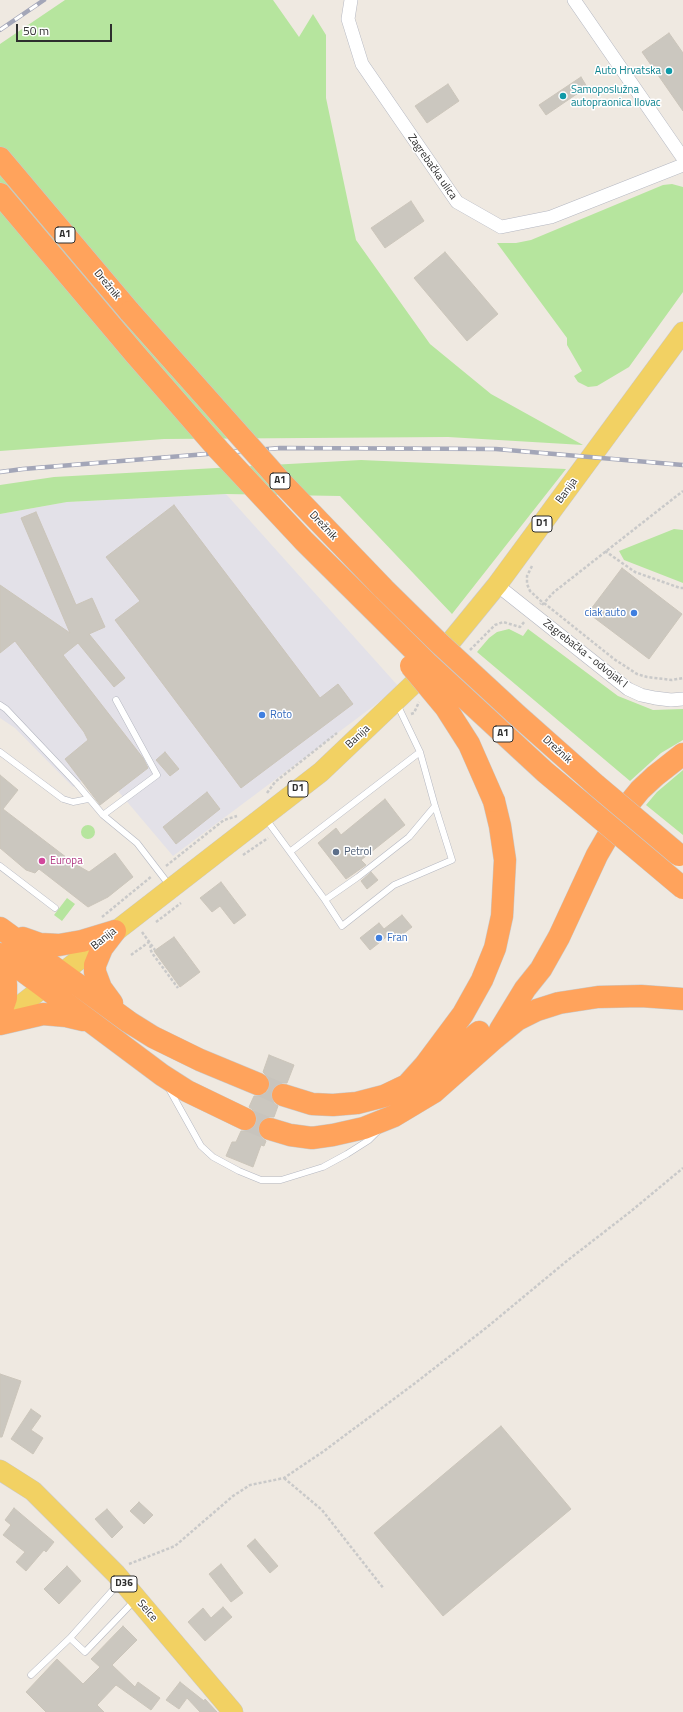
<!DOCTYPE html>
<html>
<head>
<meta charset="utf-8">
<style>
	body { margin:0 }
	#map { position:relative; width:683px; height:1712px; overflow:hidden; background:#efe9e1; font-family:"Titillium Web",sans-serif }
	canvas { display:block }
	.scale { position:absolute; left:16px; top:24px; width:96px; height:18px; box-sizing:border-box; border:2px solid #2e2e2e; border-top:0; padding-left:5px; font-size:12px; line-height:14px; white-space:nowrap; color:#2e2e2e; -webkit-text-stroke:3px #fff; paint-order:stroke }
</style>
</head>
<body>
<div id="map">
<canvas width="683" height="1712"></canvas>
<div class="scale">50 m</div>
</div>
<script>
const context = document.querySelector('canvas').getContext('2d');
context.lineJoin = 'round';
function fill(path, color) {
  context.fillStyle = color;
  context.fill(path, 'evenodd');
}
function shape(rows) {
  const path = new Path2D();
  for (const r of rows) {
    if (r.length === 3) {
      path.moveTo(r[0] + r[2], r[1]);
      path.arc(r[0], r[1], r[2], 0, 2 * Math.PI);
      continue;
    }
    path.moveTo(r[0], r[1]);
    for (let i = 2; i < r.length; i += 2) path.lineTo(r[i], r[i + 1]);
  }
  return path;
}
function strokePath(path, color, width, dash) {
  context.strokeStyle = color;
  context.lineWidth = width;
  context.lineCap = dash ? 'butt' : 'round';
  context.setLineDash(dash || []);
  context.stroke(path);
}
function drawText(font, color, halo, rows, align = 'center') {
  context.font = font + ' "Titillium Web",sans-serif';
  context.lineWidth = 3;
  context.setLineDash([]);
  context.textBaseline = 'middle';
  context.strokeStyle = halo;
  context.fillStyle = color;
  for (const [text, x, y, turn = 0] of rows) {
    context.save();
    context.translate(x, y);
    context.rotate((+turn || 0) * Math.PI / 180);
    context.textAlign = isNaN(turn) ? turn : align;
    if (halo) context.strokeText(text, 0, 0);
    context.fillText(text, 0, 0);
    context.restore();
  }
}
fill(shape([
	[226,494,399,687,173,856,118,791,100,805,82,781,73,787,15,728,0,718,0,514,67,502]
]), '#e3e1e8');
fill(shape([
	[65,0,273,0,299,37,313,14,326,35,326,98,356,240,430,344,491,394,583,445,448,437,164,439,0,451,0,44],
	[672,184,683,187,683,292,629,367,597,386,588,387,578,382,574,376,582,371,567,345,567,338,497,243,516,243,531,240,663,185],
	[361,460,566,469,452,614,340,496,226,494,67,502,0,514,0,485,54,477],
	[674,529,683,530,683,583,624,560,619,551],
	[509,629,523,636,528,629,618,696,653,710,683,709,683,740,661,753,630,781,477,652,489,638,497,632],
	[683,770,683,835,646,805,657,792],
	[88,832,7],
	[67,898,75,904,62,921,54,915]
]), '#b6e59e');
const building = shape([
	[669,33,683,53,683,111,642,52,669,33],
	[581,77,587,87,546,115,539,105,581,77],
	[448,84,459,101,427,123,415,106,448,84],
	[411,201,424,221,385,248,371,228,411,201],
	[445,252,498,314,467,341,414,278,445,252],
	[174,505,320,698,338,684,353,704,241,788,115,620,140,601,106,557,174,505],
	[36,512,76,605,92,598,105,627,89,634,125,678,114,687,78,643,63,655,143,758,148,768,100,805,65,759,88,740,84,732,15,641,0,653,0,585,70,633,21,518,36,512],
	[622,568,682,614,649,659,588,613,622,568],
	[165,752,179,769,170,776,156,760,165,752],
	[0,775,18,790,3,809,75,864,89,872,115,853,133,877,108,897,88,907,39,869,35,873,26,870,0,848,0,775],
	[207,792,220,809,176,844,163,827,207,792],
	[385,799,405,825,361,860,366,865,346,879,318,843,336,828,341,835,385,799],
	[371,872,378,880,367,889,361,881,371,872],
	[221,882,246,915,234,924,220,906,212,912,200,898,221,882],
	[402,915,412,927,394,941,384,929,402,915],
	[379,923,389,935,370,950,360,938,379,923],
	[174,937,200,972,180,987,154,951,174,937],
	[269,1055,294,1065,287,1083,280,1083,274,1086,271,1091,271,1098,274,1103,278,1106,274,1117,267,1117,262,1120,258,1125,258,1132,261,1137,266,1141,264,1146,261,1145,253,1167,226,1156,232,1142,236,1142,241,1131,246,1131,252,1130,256,1124,257,1118,256,1112,249,1107,254,1096,260,1096,265,1094,270,1088,270,1082,268,1077,263,1072,269,1055],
	[0,1374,21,1381,2,1437,0,1437,0,1374],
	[31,1409,41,1416,31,1430,43,1438,33,1454,11,1439,31,1409],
	[501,1426,571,1509,443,1616,374,1533,501,1426],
	[139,1502,153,1515,144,1524,130,1511,139,1502],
	[14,1508,54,1542,46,1552,44,1550,26,1571,16,1562,25,1552,3,1535,11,1525,5,1520,14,1508],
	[107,1509,123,1527,112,1538,95,1519,107,1509],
	[255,1539,278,1566,270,1573,247,1546,255,1539],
	[221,1564,243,1593,231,1602,209,1574,221,1564],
	[67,1566,81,1581,59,1604,44,1589,67,1566],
	[223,1607,232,1617,205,1641,188,1622,203,1608,211,1618,223,1607],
	[123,1626,137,1640,112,1665,135,1687,138,1682,160,1698,151,1710,116,1685,97,1705,104,1712,46,1712,26,1692,57,1659,83,1684,100,1667,91,1659,123,1626],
	[180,1682,204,1701,205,1699,217,1712,200,1712,187,1698,179,1709,166,1700,180,1682]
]);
fill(building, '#cbc7bf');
strokePath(building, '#cbc5ba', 1);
strokePath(shape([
	[258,1084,283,1095],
	[245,1119,270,1129]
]), '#c8c4bd', 22, [22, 11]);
const lane = shape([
	[0,705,6,709,77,784,103,815,137,843,170,886],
	[0,752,63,799,73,802,88,799],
	[103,815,157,775,116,700],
	[266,819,325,900,358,877,409,837,435,806,420,752,397,704],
	[291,851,420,752],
	[0,866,55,908],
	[325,900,342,926,394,885,452,860,435,806],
	[168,1087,201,1146,213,1157,239,1171,261,1180,281,1180,323,1167,347,1154,369,1140,378,1131],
	[120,1582,70,1638,85,1652,135,1600],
	[31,1675,70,1638]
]);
const street = shape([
	[351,0,348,19,362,64,457,202,501,227,551,217,683,165],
	[574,0,683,158],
	[497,585,628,689,641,695,655,698,671,700,683,699]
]);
const primary = shape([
	[0,1021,321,772,425,673,497,585,683,332],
	[0,1470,33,1491,116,1574,233,1712]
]);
const highway = shape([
	[0,158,130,312],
	[0,194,135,354,217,448],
	[0,928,129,1022,153,1037,200,1060,258,1084],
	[23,938,40,944,59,945,82,941,115,931],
	[0,954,162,1075,187,1091,245,1119],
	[0,960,5,974,6,985,6,998,0,1015],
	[112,1003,101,988,95,972,95,965,102,948,115,931],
	[0,1024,43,1014,66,1016,83,1020],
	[500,1030,525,989,541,969,559,937,597,855,622,812,640,790,655,776,683,754],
	[407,1085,425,1065,463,1014,482,980,495,948,502,916,505,860,500,826,494,801],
	[283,1095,312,1104,333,1105,357,1103,384,1096,407,1085,433,1069,479,1032],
	[270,1129,290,1135,312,1138,333,1135,364,1128,394,1116,434,1092,495,1038,517,1020,537,1010,559,1003,598,997,641,996,683,999]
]);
strokePath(lane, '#b4b7c1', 7);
strokePath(street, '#b4b7c1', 14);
strokePath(primary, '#c9c9c9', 21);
strokePath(highway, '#c9c9c9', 23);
strokePath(shape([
	[605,551,635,572,680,588,683,588],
	[532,566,527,576,527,584,530,591,542,602,540,604],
	[544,603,614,659,637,674,647,677,672,680,683,678],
	[542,605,554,592,683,491],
	[470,650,495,625,503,622,520,627,525,621],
	[411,714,414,713,419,702],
	[267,793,275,782,337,733],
	[243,855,268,838],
	[166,866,224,820,237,816],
	[102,917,152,876],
	[156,922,181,903],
	[142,932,155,950],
	[151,945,150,948,152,953,178,988],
	[131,955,149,942],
	[284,1478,322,1510,384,1589],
	[129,1564,175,1546,233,1496,250,1485,284,1478,324,1451,414,1384,486,1328,568,1260,630,1212,683,1168]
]), '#c9c9c9', 2.5, [3, 2]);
strokePath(lane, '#fff', 6);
strokePath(street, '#fff', 13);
strokePath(primary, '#f2d163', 20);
strokePath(highway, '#ffa35c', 22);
const rail = shape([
	[0,30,44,0],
	[0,472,23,469,280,448,496,449,683,465]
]);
strokePath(rail, '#a3a6b8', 4.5);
strokePath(rail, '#fff', 3, [9]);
const highwayBridge = shape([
	[130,312,283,484,384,589,438,642,516,714,596,785,679,855],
	[217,448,304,541,427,663,545,772,683,888],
	[411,666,446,708,469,744,494,801]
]);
strokePath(highwayBridge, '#c9c9c9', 23, []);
strokePath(highwayBridge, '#ffa35c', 22);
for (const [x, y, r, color] of [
	[669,71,4,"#0f9aa8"],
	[563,96,4,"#0f9aa8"],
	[634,613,4,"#3f7fe0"],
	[262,715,4,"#3f7fe0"],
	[336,852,4,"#5c6f8a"],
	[42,861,4,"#d1479c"],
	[379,938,4,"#3f7fe0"]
]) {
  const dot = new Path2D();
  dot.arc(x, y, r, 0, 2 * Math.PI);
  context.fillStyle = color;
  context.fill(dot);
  strokePath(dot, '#fff', 1.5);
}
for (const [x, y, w] of [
	[65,235,20],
	[280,481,20],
	[542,524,20],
	[503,734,20],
	[298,789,20],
	[124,1584,26]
]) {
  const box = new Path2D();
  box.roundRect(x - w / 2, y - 8, w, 16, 3);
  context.fillStyle = '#fff';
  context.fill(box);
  strokePath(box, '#2e2e2e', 1);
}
drawText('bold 10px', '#2e2e2e', null, [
	["A1",65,235],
	["A1",280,481],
	["D1",542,524],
	["A1",503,734],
	["D1",298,789],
	["D36",124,1584]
]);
drawText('11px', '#0d838f', '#fff', [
	["Auto Hrvatska",661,71],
	["Samoposlužna",571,90,"left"],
	["autopraonica Ilovac",571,103,"left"]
], 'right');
drawText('11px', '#2e2e2e', '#fff', [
	["Zagrebačka ulica",432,167,55],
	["Drežnik",107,285,50],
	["Banija",567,491,-54],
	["Drežnik",323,526,46],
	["Zagrebačka - odvojak I",585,654,38],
	["Banija",358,737,-43],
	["Drežnik",557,750,42],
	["Banija",104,939,-38],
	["Selce",147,1611,49]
]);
drawText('11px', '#366cbe', '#fff', [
	["ciak auto",626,613,"right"],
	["Roto",270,715],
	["Fran",387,938]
], 'left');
drawText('11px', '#4e5e75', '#fff', [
	["Petrol",344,852]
], 'left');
drawText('11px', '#b23c85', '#fff', [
	["Europa",50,861]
], 'left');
</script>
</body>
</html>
